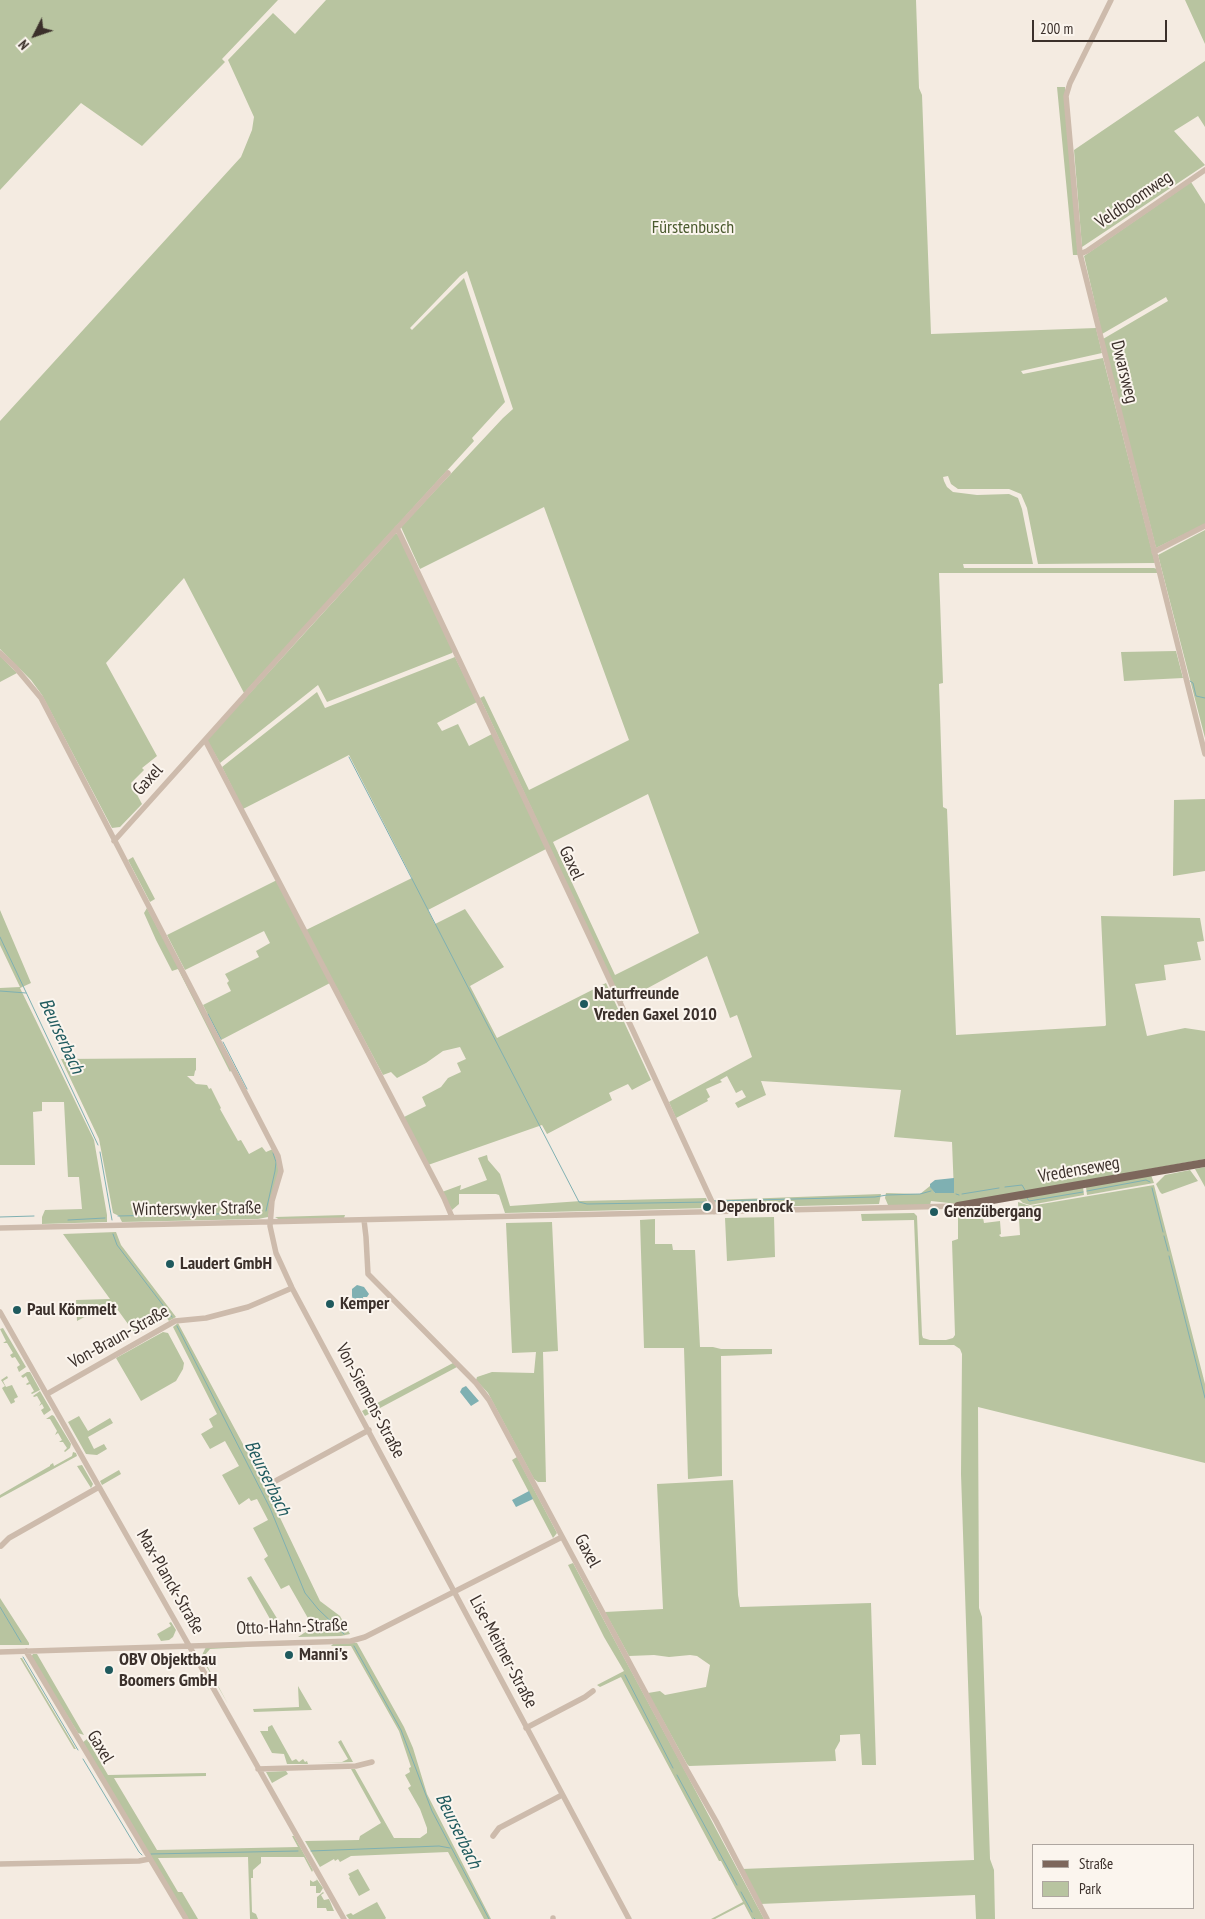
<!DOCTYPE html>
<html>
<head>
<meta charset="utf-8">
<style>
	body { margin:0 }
	#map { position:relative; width:1205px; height:1919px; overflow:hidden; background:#f4ebe1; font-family:"PT Sans Narrow",sans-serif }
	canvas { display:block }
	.legend { position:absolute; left:1032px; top:1844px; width:162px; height:65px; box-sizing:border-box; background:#fbf5ee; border:1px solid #aea6a0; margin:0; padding:6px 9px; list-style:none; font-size:15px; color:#3b302b }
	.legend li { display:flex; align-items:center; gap:10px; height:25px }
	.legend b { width:25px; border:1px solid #aea6a0 }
	.north { position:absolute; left:10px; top:10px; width:50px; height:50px; -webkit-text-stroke:4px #fbf5ee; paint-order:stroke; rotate:229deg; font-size:14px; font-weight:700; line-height:20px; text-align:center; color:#3b302b }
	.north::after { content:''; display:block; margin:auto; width:18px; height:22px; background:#3b302b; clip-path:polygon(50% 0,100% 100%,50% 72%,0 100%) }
	.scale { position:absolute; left:1032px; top:20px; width:135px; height:22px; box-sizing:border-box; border:2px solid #3b302b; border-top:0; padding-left:6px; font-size:15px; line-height:18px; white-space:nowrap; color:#3b302b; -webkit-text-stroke:4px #fbf5ee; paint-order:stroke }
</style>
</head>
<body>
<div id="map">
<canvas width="1205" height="1919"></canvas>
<ul class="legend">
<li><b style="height:6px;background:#7d675c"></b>Straße</li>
<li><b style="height:14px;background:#b8c4a0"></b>Park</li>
</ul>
<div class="north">N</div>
<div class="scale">200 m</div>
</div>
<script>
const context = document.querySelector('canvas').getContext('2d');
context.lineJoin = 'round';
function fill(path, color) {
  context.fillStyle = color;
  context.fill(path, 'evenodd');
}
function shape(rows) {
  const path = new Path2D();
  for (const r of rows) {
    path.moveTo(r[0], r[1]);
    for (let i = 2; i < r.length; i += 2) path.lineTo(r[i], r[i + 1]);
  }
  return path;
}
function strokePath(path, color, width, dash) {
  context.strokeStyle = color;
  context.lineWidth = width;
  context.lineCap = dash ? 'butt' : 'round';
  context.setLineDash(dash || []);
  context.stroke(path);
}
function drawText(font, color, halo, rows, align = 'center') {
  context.font = font + ' "PT Sans Narrow",sans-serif';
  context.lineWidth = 4;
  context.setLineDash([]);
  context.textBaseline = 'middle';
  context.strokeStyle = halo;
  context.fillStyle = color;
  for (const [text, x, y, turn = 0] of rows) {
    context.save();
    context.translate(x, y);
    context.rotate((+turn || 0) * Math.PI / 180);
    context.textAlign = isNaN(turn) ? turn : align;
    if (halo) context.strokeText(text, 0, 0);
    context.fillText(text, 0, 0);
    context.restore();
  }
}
fill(shape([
	[0,0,278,0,222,59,225,62,142,146,81,103,0,190],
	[326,0,916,0,919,88,922,95,931,334,1096,328,1102,353,1021,371,1023,374,1103,358,1155,563,1038,564,1027,508,1021,494,1009,489,958,489,951,484,948,476,943,477,944,481,947,487,953,492,977,495,1009,494,1018,498,1022,509,1033,564,963,564,964,568,1154,568,1157,569,1158,573,939,573,943,683,939,684,943,807,947,809,956,1035,1105,1026,1106,1025,1101,916,1200,918,1204,941,1197,942,1201,960,1164,965,1166,980,1135,984,1147,1036,1185,1028,1205,1031,1205,1159,958,1204,931,1201,930,1205,888,1205,885,1198,886,1193,920,1194,930,1186,935,1193,954,1193,952,1142,894,1137,901,1090,761,1081,766,1095,738,1108,735,1103,746,1097,742,1090,736,1093,727,1076,720,1080,722,1082,706,1089,710,1097,707,1099,708,1101,676,1118,669,1102,752,1057,737,1015,730,1018,729,1015,707,956,622,1002,480,698,484,696,529,790,629,740,544,507,420,569,401,527,503,418,513,409,467,271,460,276,410,328,412,330,464,278,505,402,472,438,474,441,244,693,184,578,106,663,157,756,142,768,144,770,131,783,142,804,120,827,112,828,42,695,31,680,0,649,0,421,241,157,252,130,254,117,228,60,273,13,295,34],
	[648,794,699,933,615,975,553,842],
	[1185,0,1205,0,1205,44],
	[1205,61,1205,127,1198,116,1174,131,1205,165,1082,247,1074,150],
	[1057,87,1065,87,1065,104,1078,255,1073,255],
	[1191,182,1205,204,1205,524,1156,548,1103,339,1168,301,1166,297,1102,334,1084,256],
	[1205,530,1205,738,1158,555],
	[396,533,399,536,453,651,452,653,327,702,318,685,220,763,207,740],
	[1176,651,1183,678,1124,681,1121,652],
	[0,656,17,673,0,682],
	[455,657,477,702,437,723,442,731,458,724,469,746,492,734,546,849,428,910,435,924,465,909,504,967,470,986,497,1038,606,983,651,1080,632,1090,628,1084,609,1093,612,1100,547,1134,542,1125,428,1165,404,1117,426,1106,422,1097,441,1087,448,1078,461,1072,457,1063,466,1059,460,1047,443,1051,426,1063,397,1078,391,1072,383,1075,306,930,412,878,349,755,243,809,222,767,317,692,325,708],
	[1205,799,1205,871,1173,876,1174,800],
	[133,857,155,899,150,902,128,860],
	[277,880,330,983,221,1040,203,1005,231,991,227,983,229,981,225,974,259,957,256,951,270,943,264,931,185,970,167,935],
	[147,908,232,1069,230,1072,178,969,172,971,156,940,144,913],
	[0,910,31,983,20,988,94,1140,107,1215,107,1222,42,1224,42,1217,45,1210,82,1209,79,1177,68,1177,64,1102,42,1102,42,1111,33,1112,35,1165,0,1165,0,988,20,987,0,945],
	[196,1058,196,1070,195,1071,194,1076,187,1076,196,1084,207,1085,209,1089,211,1088,221,1108,220,1109,238,1141,241,1140,249,1154,262,1147,266,1152,273,1149,280,1168,268,1217,258,1219,122,1222,119,1216,113,1213,99,1139,61,1059],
	[487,1155,488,1160,500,1174,510,1206,581,1201,706,1198,710,1208,505,1213,499,1195,496,1194,459,1194,459,1204,452,1210,442,1192,461,1185,460,1190,487,1180,478,1158],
	[1205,1167,1205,1187,1195,1169],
	[1190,1170,1198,1181,1162,1194,1160,1192,1156,1184,1165,1175],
	[1151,1175,1154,1183,1087,1195,1086,1187],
	[1154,1185,1205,1384,1205,1463,978,1407,979,1608,982,1617,990,1859,994,1870,995,1919,976,1919,975,1895,760,1904,742,1869,974,1860,961,1474,962,1354,960,1349,954,1345,919,1345,914,1220,862,1221,861,1214,914,1213,917,1216,922,1335,923,1338,930,1340,946,1340,953,1338,955,1335,952,1241,958,1239,958,1210,981,1206,984,1223,1000,1221,1001,1234,999,1235,1001,1237,1020,1235,1018,1202,1030,1206],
	[1083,1187,1084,1195,1030,1205,1023,1203,1018,1198],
	[881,1194,879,1204,718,1208,714,1200],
	[345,1215,344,1218,280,1220,275,1217],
	[774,1217,775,1257,727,1261,725,1218],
	[655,1219,655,1244,672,1244,673,1250,695,1250,700,1347,713,1347,721,1349,772,1349,772,1354,721,1356,722,1476,688,1479,684,1348,644,1348,640,1220],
	[552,1222,558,1351,543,1352,546,1482,538,1482,534,1479,488,1393,476,1380,477,1377,492,1372,534,1373,536,1352,512,1353,506,1223],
	[116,1232,121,1245,176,1317,169,1321,166,1317,136,1335,112,1302,77,1321,76,1300,110,1299,63,1234],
	[178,1323,259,1474,320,1601,340,1616,350,1634,341,1636,298,1637,313,1627,289,1585,281,1589,264,1559,268,1556,253,1528,268,1520,257,1499,251,1501,249,1498,239,1505,222,1475,239,1466,225,1441,210,1449,201,1434,213,1427,209,1419,217,1414,173,1327],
	[3,1328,26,1367,19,1372,17,1367,20,1365,15,1357,12,1358,10,1355,13,1353,7,1343,3,1343,6,1341,0,1329],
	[163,1332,168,1333,184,1363,183,1369,176,1381,141,1401,116,1358],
	[453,1363,457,1367,365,1416,362,1411],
	[27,1372,30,1372,40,1390,32,1394,31,1393,34,1391,30,1384,27,1385,26,1384,29,1382,26,1376,23,1378,21,1376],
	[7,1376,8,1378,3,1381,6,1387,12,1385,18,1397,14,1399,15,1402,11,1404,2,1388,5,1386,1,1380],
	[40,1391,51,1410,44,1415,41,1410,44,1408,42,1404,39,1406,41,1403,37,1396,34,1397,33,1396],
	[52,1415,54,1416,71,1444,70,1448,65,1452,64,1451,67,1448,63,1442,59,1442,62,1440,58,1433,55,1435,57,1431,50,1419,46,1419],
	[79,1416,88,1431,110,1418,113,1423,88,1437,94,1449,104,1444,107,1449,97,1455,86,1454,68,1422],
	[73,1452,76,1453,77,1456,0,1498,0,1495,50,1466,50,1465,53,1463,54,1466,72,1456],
	[517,1457,557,1533,553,1538,512,1460],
	[82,1465,93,1484,91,1488,77,1466],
	[119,1470,121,1474,102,1485,100,1481],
	[733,1480,738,1595,740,1607,871,1603,876,1765,862,1765,860,1734,840,1735,840,1741,835,1750,836,1761,689,1766,687,1764,648,1693,660,1691,665,1695,706,1687,710,1665,697,1656,690,1655,669,1657,654,1655,629,1656,605,1612,663,1609,657,1484],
	[573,1563,685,1771,764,1919,752,1919,744,1904,715,1919,711,1919,743,1902,721,1861,719,1861,621,1677,600,1687,597,1685,624,1671,604,1637,568,1565],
	[251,1576,278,1620,275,1622,272,1618,270,1619,247,1578],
	[0,1598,29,1643,29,1645,0,1645],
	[171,1622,176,1630,173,1637,169,1640,161,1641,157,1634,171,1626,169,1623],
	[352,1643,357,1643,404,1727,413,1748,427,1794,491,1919,484,1919,448,1852,351,1856,340,1862,338,1859,335,1861,334,1859,320,1867,305,1841,359,1840,360,1836,381,1823,351,1769,355,1769,394,1838,420,1838,427,1833,427,1828,420,1809,408,1788,411,1786,405,1775,410,1772,409,1768,411,1767,399,1731,351,1646,331,1646,333,1644],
	[206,1647,246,1647,210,1649,204,1656,204,1660,228,1704,201,1657],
	[33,1654,37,1654,84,1735,78,1733,31,1657],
	[20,1658,22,1658,76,1749,74,1749],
	[298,1686,312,1710,254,1712,253,1709,299,1707],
	[272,1725,292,1761,296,1759,299,1762,303,1759,305,1762,307,1761,308,1764,287,1764,284,1754,272,1753,260,1731,268,1731,268,1727],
	[87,1739,108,1775,206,1773,206,1776,114,1778,157,1850,298,1847,292,1836,294,1836,313,1870,312,1872,304,1857,261,1857,261,1863,253,1870,253,1878,251,1878,252,1912,256,1914,258,1919,250,1919,248,1857,158,1858,178,1892,182,1892,198,1919,187,1919,82,1743],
	[341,1740,353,1762,320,1763,342,1762,348,1759,338,1742],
	[286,1771,288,1774,272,1783,266,1772],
	[358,1869,370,1890,359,1896,349,1878,350,1877,348,1874],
	[316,1878,323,1888,320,1893,316,1893,316,1886,310,1886,310,1880,313,1882,317,1880],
	[323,1892,324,1893,321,1895,324,1900,329,1899,334,1911,327,1911,326,1908,317,1908,317,1897],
	[377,1902,386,1918,385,1919,349,1919,346,1915,351,1913,353,1915]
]), '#b8c4a0');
fill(shape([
	[954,1178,954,1193,935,1193,930,1187,930,1184,935,1180],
	[357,1285,364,1287,369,1294,367,1297,363,1297,364,1302,359,1307,354,1304,352,1296,352,1289],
	[466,1386,479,1401,471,1406,460,1392,462,1388],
	[529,1491,533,1499,516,1507,512,1500]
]), '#7fb0b2');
strokePath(shape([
	[1190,681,1193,683,1196,696,1205,698],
	[349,757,579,1202,587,1204,710,1202],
	[0,937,98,1145],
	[0,991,26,993],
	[208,1014,221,1039],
	[223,1042,247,1089],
	[100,1152,112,1220],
	[1005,1187,1022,1185,1025,1190],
	[1152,1188,1163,1232],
	[1087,1191,1146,1180,1150,1182],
	[956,1194,959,1195],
	[962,1194,999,1188],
	[1027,1198,1029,1201,1083,1192],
	[714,1201,875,1197,887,1195,920,1194,931,1191],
	[266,1211,275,1171,276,1162,273,1153],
	[118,1216,261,1213],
	[0,1217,34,1216],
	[68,1220,105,1218],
	[113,1234,117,1245,172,1317],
	[1164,1236,1168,1251],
	[1169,1256,1205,1398],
	[177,1326,270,1508,305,1593,318,1609,344,1634],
	[0,1607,21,1642],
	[354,1646,401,1730,432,1811,489,1919],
	[23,1657,78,1750],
	[625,1675,673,1768],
	[83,1759,139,1852,142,1855],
	[677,1775,737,1885],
	[311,1851,439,1846,450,1848],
	[151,1854,298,1851],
	[741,1892,752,1912],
	[754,1918,755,1919]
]), '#7fb0b2', 1);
strokePath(shape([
	[1111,0,1070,83,1066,96,1080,254,1205,754],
	[1080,254,1087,251,1205,170],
	[397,528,593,944,713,1204,714,1212],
	[1154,552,1205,526],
	[0,653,15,667,41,698,278,1156,281,1171,272,1201,270,1226,276,1253,292,1288,629,1919],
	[205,740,444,1198,452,1217],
	[114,841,300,634,448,473],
	[364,1220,366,1237,368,1274,476,1383,489,1400,687,1770,716,1821,767,1919],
	[0,1228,958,1206],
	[0,1312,344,1919],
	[47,1394,175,1321,206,1318,248,1307,292,1288],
	[270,1484,369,1430],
	[1,1546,9,1538,99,1487],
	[26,1651,186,1919],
	[0,1652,351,1641,365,1637,562,1537],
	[526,1728,585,1697,593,1691],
	[258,1769,356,1766,372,1762],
	[493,1836,499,1828,562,1795],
	[0,1864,139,1861,149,1859],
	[553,1918,553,1919]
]), '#cdbbac', 5.5);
strokePath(shape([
	[958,1206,1205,1163]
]), '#7d675c', 8);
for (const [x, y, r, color] of [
	[584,1004,5,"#1f5a5e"],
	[707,1207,5,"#1f5a5e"],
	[934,1212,5,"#1f5a5e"],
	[170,1264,5,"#1f5a5e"],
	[330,1304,5,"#1f5a5e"],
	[17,1310,5,"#1f5a5e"],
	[289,1655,5,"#1f5a5e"],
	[109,1670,5,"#1f5a5e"]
]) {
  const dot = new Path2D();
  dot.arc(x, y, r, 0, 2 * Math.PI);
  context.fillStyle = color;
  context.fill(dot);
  strokePath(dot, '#fbf5ee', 2);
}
drawText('18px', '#3b302b', '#fbf5ee', [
	["Veldboomweg",1134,200,-34],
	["Dwarsweg",1124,372,76],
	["Gaxel",148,780,-48],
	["Gaxel",571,863,65],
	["Vredenseweg",1079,1170,-10],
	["Winterswyker Straße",197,1209,-1],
	["Von-Braun-Straße",119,1337,-29],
	["Von-Siemens-Straße",370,1401,62],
	["Gaxel",587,1551,62],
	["Max-Planck-Straße",170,1582,60],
	["Otto-Hahn-Straße",292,1627,-2],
	["Lise-Meitner-Straße",503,1652,62],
	["Gaxel",100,1747,59]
]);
drawText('18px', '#4a5a2e', '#fbf5ee', [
	["Fürstenbusch",693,228]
]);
drawText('bold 18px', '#3b302b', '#fbf5ee', [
	["Naturfreunde",594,994],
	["Vreden Gaxel 2010",594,1015],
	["Depenbrock",717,1207],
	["Grenzübergang",944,1212],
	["Laudert GmbH",180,1264],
	["Kemper",340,1304],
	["Paul Kömmelt",27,1310],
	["Manni's",299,1655],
	["OBV Objektbau",119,1660],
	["Boomers GmbH",119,1681]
], 'left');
drawText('italic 19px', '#1f5a5e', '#fbf5ee', [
	["Beurserbach",61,1036,65],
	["Beurserbach",267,1478,64],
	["Beurserbach",458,1831,64]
]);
</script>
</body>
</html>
